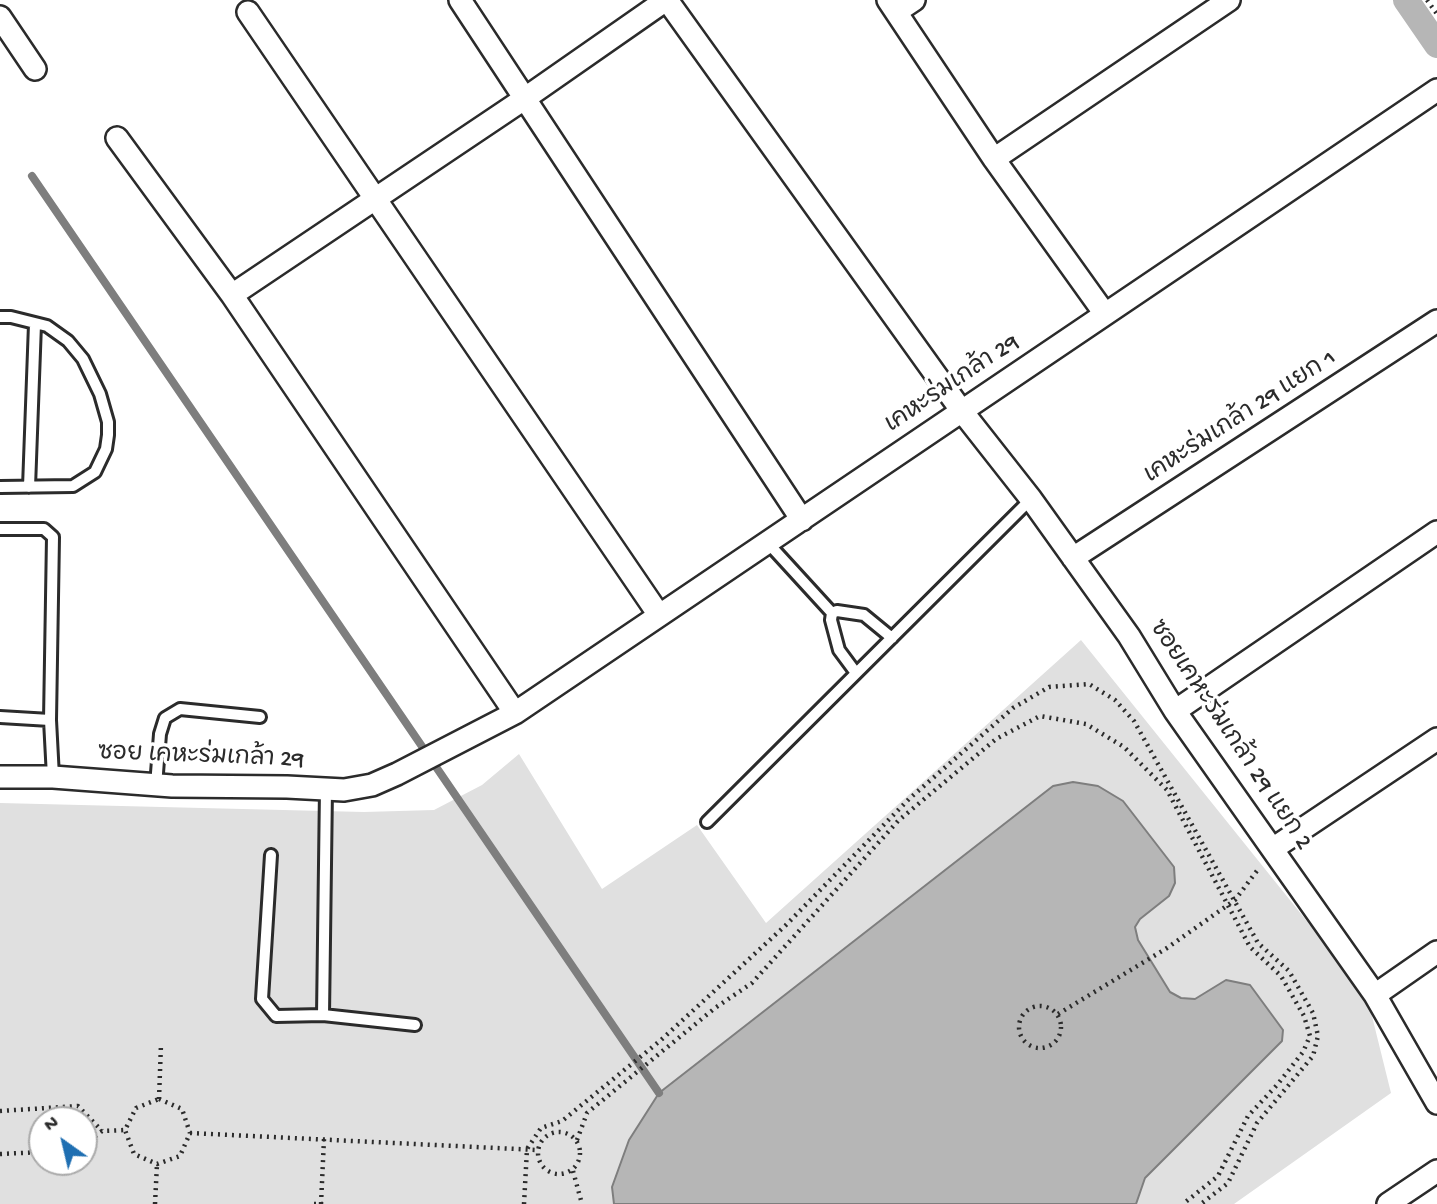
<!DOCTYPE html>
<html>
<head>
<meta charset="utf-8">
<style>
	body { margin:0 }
	#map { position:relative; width:1437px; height:1204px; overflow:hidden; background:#fff; font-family:"Gochi Hand",sans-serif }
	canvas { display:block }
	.north { position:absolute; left:28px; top:1106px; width:70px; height:70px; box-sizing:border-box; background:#fff; border:2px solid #aaa; border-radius:50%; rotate:326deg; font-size:19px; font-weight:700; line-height:28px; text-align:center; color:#2b2b2b }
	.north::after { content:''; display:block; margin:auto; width:24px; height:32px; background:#1f6fb2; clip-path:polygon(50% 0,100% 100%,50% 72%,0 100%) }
</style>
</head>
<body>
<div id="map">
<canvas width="1437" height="1204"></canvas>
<div class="north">N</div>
</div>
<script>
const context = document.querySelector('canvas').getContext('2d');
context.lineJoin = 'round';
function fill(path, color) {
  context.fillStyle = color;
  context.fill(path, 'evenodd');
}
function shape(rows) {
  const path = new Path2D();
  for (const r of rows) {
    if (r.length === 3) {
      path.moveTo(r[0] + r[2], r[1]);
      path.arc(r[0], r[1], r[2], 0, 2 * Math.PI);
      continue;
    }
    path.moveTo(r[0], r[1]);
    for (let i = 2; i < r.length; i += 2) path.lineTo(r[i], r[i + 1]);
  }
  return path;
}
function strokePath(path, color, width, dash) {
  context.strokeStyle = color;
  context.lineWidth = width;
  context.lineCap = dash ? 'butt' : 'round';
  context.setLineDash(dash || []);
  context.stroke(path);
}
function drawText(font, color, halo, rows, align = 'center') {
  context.font = font + ' "Gochi Hand","Playpen Sans Thai",sans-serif';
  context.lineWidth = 7;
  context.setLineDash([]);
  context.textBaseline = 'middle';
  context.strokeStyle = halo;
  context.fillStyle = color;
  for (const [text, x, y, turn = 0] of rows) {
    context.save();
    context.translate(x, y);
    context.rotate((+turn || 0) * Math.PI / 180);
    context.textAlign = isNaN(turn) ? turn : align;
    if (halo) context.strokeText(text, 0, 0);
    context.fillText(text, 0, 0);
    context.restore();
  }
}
fill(shape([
	[1081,640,1367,996,1391,1093,1234,1204,0,1204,0,803,364,812,434,810,482,785,519,754,602,889,697,825,766,923],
	[42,1120,84,1120,84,1162,42,1162]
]), '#e0e0e0');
const water = shape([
	[1073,782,1098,786,1123,801,1174,867,1175,883,1169,896,1140,919,1135,927,1138,940,1170,992,1181,998,1195,999,1226,980,1250,985,1283,1030,1282,1041,1145,1178,1136,1204,614,1204,612,1187,629,1140,659,1093,1053,786,1073,782]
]);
fill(water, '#b6b6b6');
strokePath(water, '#7e7e7e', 2);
strokePath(shape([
	[32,176,659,1093]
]), '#7e7e7e', 8);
strokePath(shape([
	[1406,0,1437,45]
]), '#b6b6b6', 26);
const lane = shape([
	[0,317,11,317,47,326,68,341,83,359,100,394,108,422,108,435,106,449,95,472,73,486,0,487],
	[29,487,35,324],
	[0,529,44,529,53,537,50,720,53,777],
	[768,543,832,613,837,611,864,615,892,638],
	[832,613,831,620,839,650,856,673],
	[0,717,50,720],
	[156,786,160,734,165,718,180,709,260,717],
	[326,789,323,1015,415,1025],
	[707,822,1031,499],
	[271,855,262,999,276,1016,323,1015]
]);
const street = shape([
	[460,0,802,520],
	[667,0,961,410,1031,499,1129,636,1175,711,1375,995,1437,1103],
	[888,0,994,159,1105,314],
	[248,12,659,615],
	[896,12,914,0],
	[0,17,35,69],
	[117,138,232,295,515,713],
	[994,159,1229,0],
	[232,295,524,99,666,0],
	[1073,558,1437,321],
	[1175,711,1437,532],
	[0,777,53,777,172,786,287,787,344,790,372,785,397,774,515,713,1437,90],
	[1274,848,1437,739],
	[1375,995,1437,952],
	[1388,1204,1437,1171]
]);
strokePath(lane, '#2b2b2b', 16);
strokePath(street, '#2b2b2b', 26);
strokePath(shape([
	[1427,0,1437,14],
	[1040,1027,21],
	[1058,1014,1167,948,1235,900,1259,868],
	[159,1099,182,1109,190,1133,180,1156,157,1164,134,1154,125,1130,136,1108,159,1099],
	[159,1099,161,1044],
	[0,1111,78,1106,102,1131],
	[559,1153,21],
	[190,1133,537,1150],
	[577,1140,587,1113,715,1008,752,983,898,821,996,739,1040,716,1086,724,1124,747,1167,790,1250,947,1281,976,1304,1016,1310,1036,1303,1052,1277,1085,1248,1116,1218,1176,1183,1204],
	[84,1145,102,1131,125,1130],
	[0,1154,42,1152],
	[573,1171,582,1204],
	[155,1204,157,1164],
	[314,1204,325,1204],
	[321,1204,324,1139],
	[524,1204,527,1149,541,1128,562,1121,661,1040,786,925,909,799,1013,708,1049,687,1089,684,1115,700,1134,721,1258,943,1289,971,1313,1013,1318,1036,1313,1056,1257,1123,1228,1183,1201,1204]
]), '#2b2b2b', 4.5, [2, 5]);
strokePath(lane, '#fff', 10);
strokePath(street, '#fff', 21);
drawText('24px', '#2b2b2b', '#fff', [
	["เคหะร่มเกล้า 29",953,385,-34],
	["เคหะร่มเกล้า 29 แยก 1",1241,418,-33],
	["ซอยเคหะร่มเกล้า 29 แยก 2",1229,736,56],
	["ซอย เคหะร่มเกล้า 29",201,758,2]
]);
</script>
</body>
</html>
